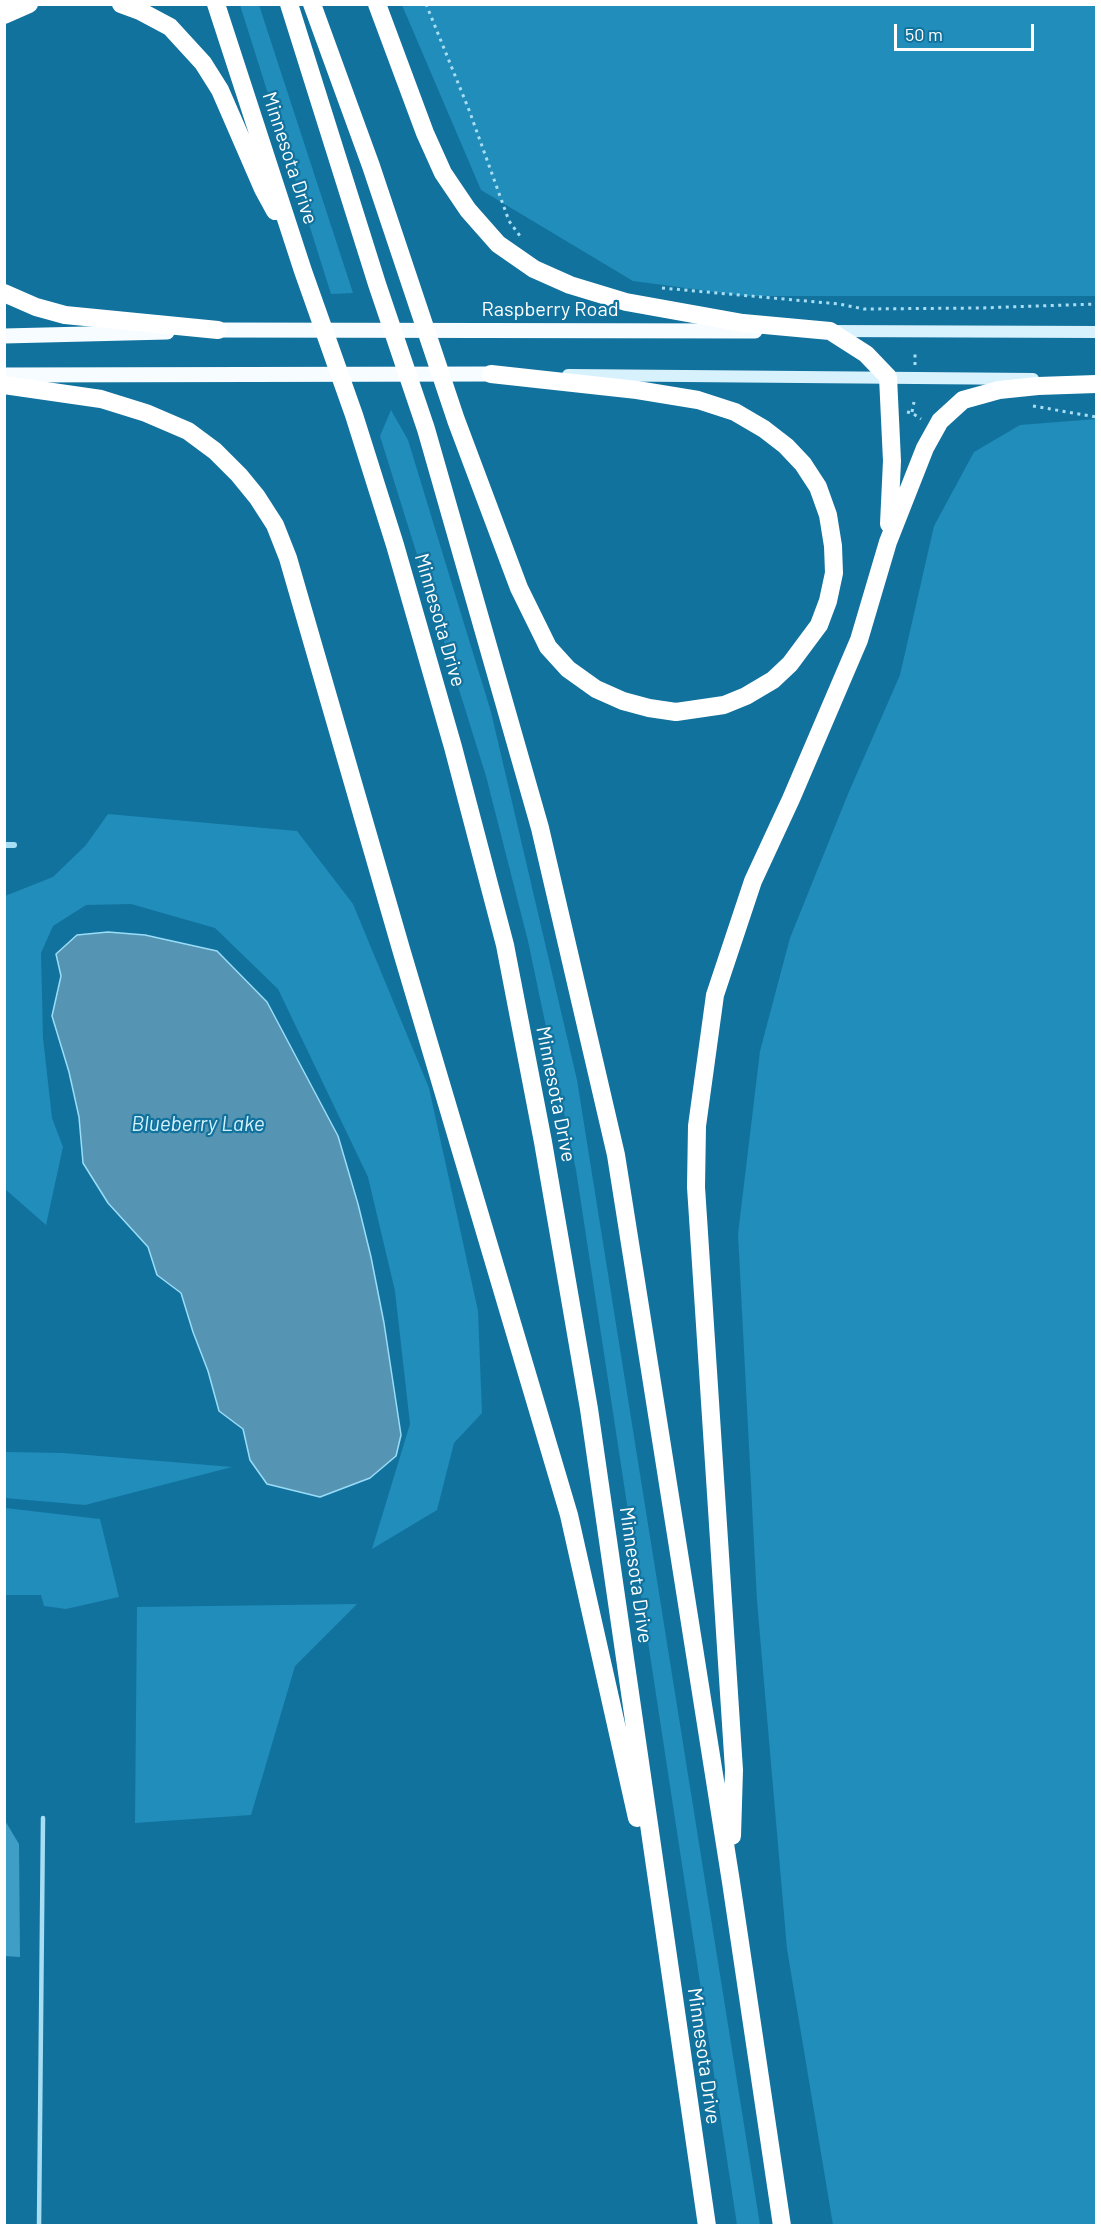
<!DOCTYPE html>
<html>
<head>
<meta charset="utf-8">
<style>
	body { margin:0 }
	#map { position:relative; width:1101px; height:2230px; overflow:hidden; background:#12729e; font-family:Barlow,sans-serif }
	canvas { display:block }
	.frame { position:absolute; inset:0; border:6px solid #fff; pointer-events:none }
	.scale { position:absolute; left:894px; top:24px; width:140px; height:27px; box-sizing:border-box; border:3px solid #fff; border-top:0; padding-left:8px; font-size:18px; line-height:21px; white-space:nowrap; color:#fff; -webkit-text-stroke:4px #12729e; paint-order:stroke }
</style>
</head>
<body>
<div id="map">
<canvas width="1101" height="2230"></canvas>
<div class="frame"></div>
<div class="scale">50 m</div>
</div>
<script>
const context = document.querySelector('canvas').getContext('2d');
context.lineJoin = 'round';
function fill(path, color) {
  context.fillStyle = color;
  context.fill(path, 'evenodd');
}
function shape(rows) {
  const path = new Path2D();
  for (const r of rows) {
    path.moveTo(r[0], r[1]);
    for (let i = 2; i < r.length; i += 2) path.lineTo(r[i], r[i + 1]);
  }
  return path;
}
function strokePath(path, color, width, dash) {
  context.strokeStyle = color;
  context.lineWidth = width;
  context.lineCap = dash ? 'butt' : 'round';
  context.setLineDash(dash || []);
  context.stroke(path);
}
function drawText(font, color, halo, rows, align = 'center') {
  context.font = font + ' Barlow,sans-serif';
  context.lineWidth = 4.5;
  context.setLineDash([]);
  context.textBaseline = 'middle';
  context.strokeStyle = halo;
  context.fillStyle = color;
  for (const [text, x, y, turn = 0] of rows) {
    context.save();
    context.translate(x, y);
    context.rotate((+turn || 0) * Math.PI / 180);
    context.textAlign = isNaN(turn) ? turn : align;
    if (halo) context.strokeText(text, 0, 0);
    context.fillText(text, 0, 0);
    context.restore();
  }
}
fill(shape([
	[240,5,259,5,353,293,331,294],
	[402,5,1096,5,1096,296,746,296,633,281,481,190],
	[391,410,408,440,491,712,577,1080,760,2225,737,2225,576,1170,528,941,486,776,380,436],
	[1096,419,1096,2225,833,2225,787,1949,757,1601,738,1234,760,1051,790,938,848,794,900,675,934,526,974,452,1020,425],
	[108,814,297,831,353,904,429,1088,478,1311,482,1413,454,1443,437,1510,372,1549,410,1424,395,1291,368,1177,278,989,215,928,131,904,86,905,53,926,41,953,43,1038,52,1118,63,1147,46,1225,5,1189,5,896,53,877,86,845],
	[4,1452,63,1453,232,1467,85,1505,5,1498],
	[5,1508,100,1519,119,1597,66,1609,44,1606,41,1595,5,1595],
	[357,1604,295,1666,251,1815,135,1823,137,1607]
]), '#208dbb');
const water = shape([
	[108,932,145,935,217,951,267,1002,338,1136,358,1204,371,1257,384,1323,401,1435,396,1456,370,1478,320,1497,267,1484,250,1460,243,1429,219,1411,208,1371,193,1332,181,1293,157,1275,148,1247,108,1203,83,1163,79,1117,69,1072,52,1016,61,976,56,954,77,935,108,932]
]);
fill(water, '#5595b3');
strokePath(water, '#9addf8', 1.5);
fill(shape([
	[4,1819,19,1844,20,1957,4,1956]
]), '#3f9ec6');
strokePath(shape([
	[426,4,469,110,509,221,520,236],
	[662,288,839,304,864,309,980,308,1096,304],
	[915,365,915,351],
	[1033,406,1096,417],
	[907,412,912,413,921,419],
	[912,412,914,402]
]), '#a8def4', 3, [3, 4.5]);
strokePath(shape([
	[39,2226,43,1818]
]), '#a8def4', 4.5);
strokePath(shape([
	[4,845,14,845]
]), '#a8def4', 6);
strokePath(shape([
	[831,331,1096,332],
	[568,375,1033,379]
]), '#d8f2fd', 12);
strokePath(shape([
	[209,330,755,331],
	[4,336,167,332],
	[4,375,491,374]
]), '#f6fcff', 15);
strokePath(shape([
	[121,4,140,11,170,27,203,63,220,90,263,189,275,211],
	[216,4,303,271,354,415,395,545,453,747,505,945,543,1142,589,1409,707,2226],
	[289,4,377,284,426,429,540,828,616,1155,731,1882,782,2226],
	[312,4,371,166,456,420,519,588,548,647,568,669,596,689,623,701,649,708,676,712,724,705,746,696,773,680,790,664,819,625,828,601,834,573,833,546,828,515,818,487,803,464,786,446,764,429,735,412,698,400,637,390,491,374],
	[377,4,425,133,443,173,468,210,498,244,534,269,570,285,626,302,743,323,830,331,866,354,888,377,892,461,889,524],
	[4,15,29,4],
	[4,293,36,307,65,315,218,330],
	[4,385,101,399,146,413,188,431,215,451,239,475,257,497,275,525,288,558,401,949,569,1515,637,1818],
	[732,1836,734,1770,696,1187,697,1126,715,995,753,881,791,799,859,640,888,542,925,448,940,421,963,400,999,390,1038,386,1096,384]
]), '#fff', 18);
drawText('20px', '#fff', '#12729e', [
	["Minnesota Drive",290,158,72],
	["Raspberry Road",550,309],
	["Minnesota Drive",440,620,74],
	["Minnesota Drive",556,1094,79],
	["Minnesota Drive",636,1575,82],
	["Minnesota Drive",704,2056,82]
]);
drawText('italic 21px', '#d3f1fd', '#12729e', [
	["Blueberry Lake",198,1124]
]);
</script>
</body>
</html>
